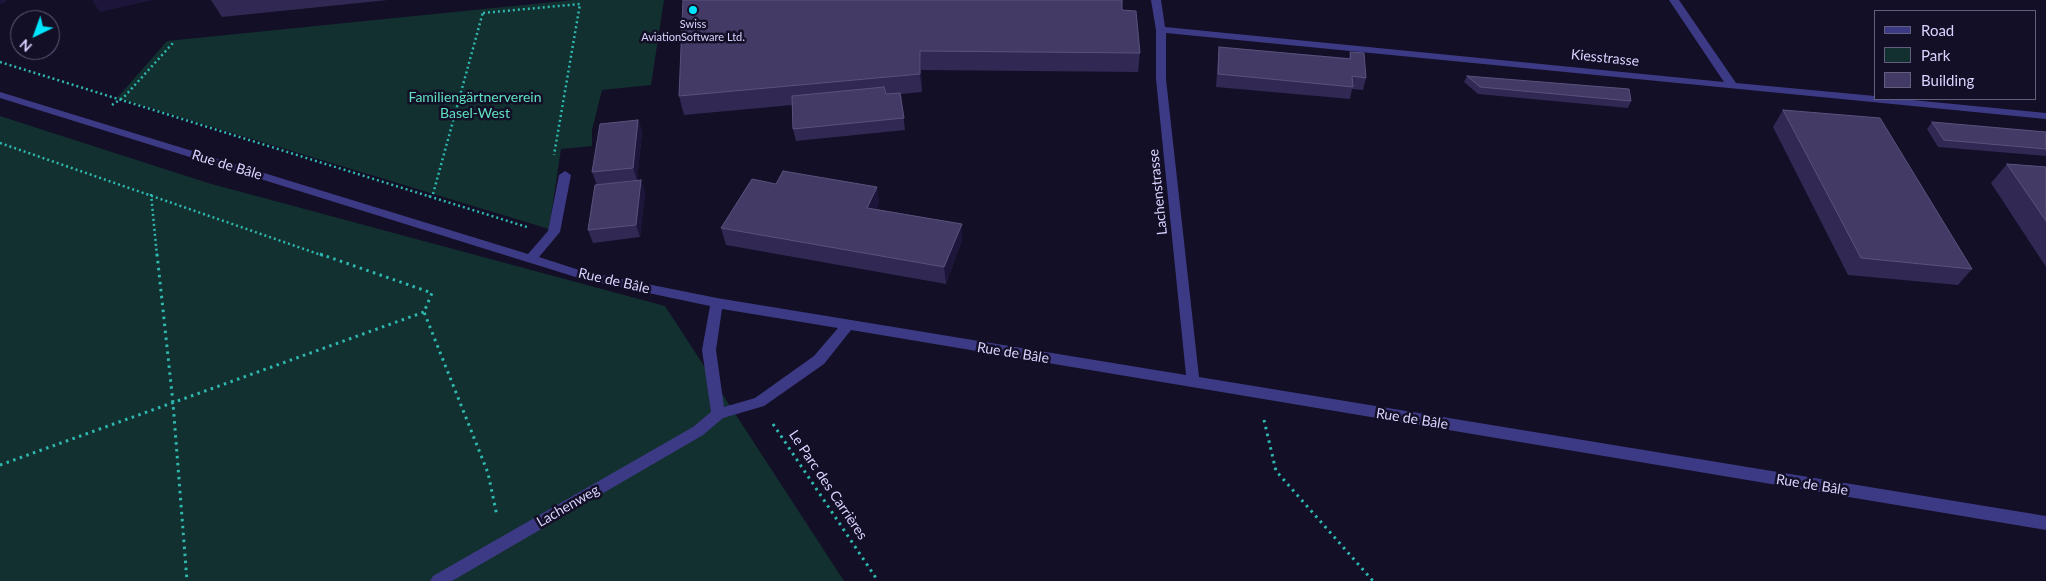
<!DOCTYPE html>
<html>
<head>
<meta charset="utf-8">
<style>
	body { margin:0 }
	#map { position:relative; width:2046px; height:581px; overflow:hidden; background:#130f26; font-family:Lato,sans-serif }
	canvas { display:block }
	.legend { position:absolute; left:1874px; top:10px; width:162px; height:90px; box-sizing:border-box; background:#130f26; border:1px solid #625e7d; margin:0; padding:6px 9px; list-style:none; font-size:15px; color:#d9d4ff }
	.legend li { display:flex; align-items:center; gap:10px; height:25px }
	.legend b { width:25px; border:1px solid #625e7d }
	.north { position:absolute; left:10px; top:10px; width:50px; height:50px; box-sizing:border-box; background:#130f26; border:1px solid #625e7d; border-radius:50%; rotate:222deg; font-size:14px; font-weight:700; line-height:20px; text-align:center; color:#d9d4ff }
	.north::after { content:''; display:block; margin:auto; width:18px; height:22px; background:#00e5ff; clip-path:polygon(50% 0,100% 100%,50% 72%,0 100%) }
</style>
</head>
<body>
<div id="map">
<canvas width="2046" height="581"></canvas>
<ul class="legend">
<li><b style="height:6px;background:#3d3a85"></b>Road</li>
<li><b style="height:14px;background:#12302f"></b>Park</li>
<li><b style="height:14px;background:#433a66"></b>Building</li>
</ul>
<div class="north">N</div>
</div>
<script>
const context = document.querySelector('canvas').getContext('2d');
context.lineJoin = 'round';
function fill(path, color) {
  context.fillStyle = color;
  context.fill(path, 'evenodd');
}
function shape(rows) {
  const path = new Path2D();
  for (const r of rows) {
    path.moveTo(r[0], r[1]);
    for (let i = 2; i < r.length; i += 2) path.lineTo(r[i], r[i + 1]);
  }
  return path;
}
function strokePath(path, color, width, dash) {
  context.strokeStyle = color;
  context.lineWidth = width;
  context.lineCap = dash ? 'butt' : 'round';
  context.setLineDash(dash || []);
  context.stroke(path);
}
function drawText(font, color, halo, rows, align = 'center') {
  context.font = font + ' Lato,sans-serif';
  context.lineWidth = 5;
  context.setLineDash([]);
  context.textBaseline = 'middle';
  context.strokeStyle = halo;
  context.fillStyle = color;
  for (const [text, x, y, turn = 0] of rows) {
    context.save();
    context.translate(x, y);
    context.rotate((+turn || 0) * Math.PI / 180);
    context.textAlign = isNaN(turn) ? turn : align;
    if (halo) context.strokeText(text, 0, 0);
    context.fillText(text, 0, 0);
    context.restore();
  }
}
fill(shape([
	[573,0,664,0,651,85,602,90,592,130,592,146,561,149,549,229,117,98,167,41],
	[0,116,208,183,665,306,844,581,0,581]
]), '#12302f');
strokePath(shape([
	[483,13,580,4,554,155],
	[0,62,527,227],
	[112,105,124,97,173,43],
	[0,143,324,256],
	[151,194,157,256],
	[429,197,433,194,483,12]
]), '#2fb8b0', 2.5, [2, 3]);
strokePath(shape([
	[157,254,173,403,187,581],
	[320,254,432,293,424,312,488,473,497,516],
	[1264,420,1276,471,1373,581],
	[773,424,878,581],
	[0,465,424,312]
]), '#2fb8b0', 3, [2.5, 4.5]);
fill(shape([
	[1151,0,1161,0,1165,27,1724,82,1669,0,1679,0,1736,83,1875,96,1875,99,1902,99,2046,113,2046,119,1166,33,1166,79,1199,377,2046,516,2046,530,851,330,824,364,764,406,723,418,703,435,452,581,430,581,433,576,693,427,711,412,702,350,710,306,582,279,0,98,0,92,528,254,548,231,559,175,565,171,571,175,560,232,539,257,582,271,717,298,1186,375,1156,79,1156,30,1151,0],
	[722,309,838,328,814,356,755,398,724,407,716,350,722,309]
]), '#3d3a85');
fill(shape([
	[211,0,388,0,222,17],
	[1122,10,1140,53,1138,72,921,70,922,92,901,94,905,130,796,141,793,129,792,105,684,115,679,96],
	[1219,47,1349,58,1350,52,1366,78,1363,90,1352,89,1350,99,1216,87,1218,59],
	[1467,76,1631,101,1628,108,1478,94,1464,82],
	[1783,110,1972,269,1958,285,1848,275,1773,127],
	[638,120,642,132,637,180,597,185,592,172],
	[1932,122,2046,132,2046,156,1938,147,1927,129],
	[2007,164,2046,167,2046,267,1991,183],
	[641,180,645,193,640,237,593,243,588,230],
	[776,184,877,187,879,203,876,209,962,224,962,240,946,284,726,245,721,228]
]), '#312854');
fill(shape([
	[0,0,6,0,6,2,0,4],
	[92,0,154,0,100,12],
	[920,51,921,70,922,92,920,74],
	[638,120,642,132,637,180,633,168],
	[641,180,645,193,640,237,636,225],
	[877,187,879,203,869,224,867,208],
	[962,224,962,240,946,284,944,267]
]), '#1d163a');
const building = shape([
	[683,0,1122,0,1122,10,1136,11,1140,53,920,51,920,74,679,96,683,0],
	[1219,47,1351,59,1350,52,1364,53,1366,78,1352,76,1353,87,1218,74,1219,47],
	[1467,76,1629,89,1631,101,1480,87,1467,76],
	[884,87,886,94,900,93,904,118,793,129,792,96,884,87],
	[1783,110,1880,118,1972,269,1861,258,1783,110],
	[638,120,633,168,592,172,600,124,638,120],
	[1932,122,2046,132,2046,149,1944,140,1932,122],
	[2007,164,2046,167,2046,221,2007,164],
	[783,171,877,187,867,208,962,224,944,267,721,228,752,179,776,184,783,171],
	[641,180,636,225,588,230,595,185,641,180]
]);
fill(building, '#433a66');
strokePath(building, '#5a527e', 1);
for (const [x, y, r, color] of [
	[693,10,5,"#00e5ff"]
]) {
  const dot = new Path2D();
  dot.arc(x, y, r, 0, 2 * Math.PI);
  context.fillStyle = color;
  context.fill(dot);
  strokePath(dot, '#130f26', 2);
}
drawText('11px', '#d9d4ff', '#130f26', [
	["Swiss",693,24],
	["AviationSoftware Ltd.",693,37]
]);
drawText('14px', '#d9d4ff', '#130f26', [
	["Kiesstrasse",1605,58,6],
	["Rue de Bâle",227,165,17],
	["Lachenstrasse",1158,192,-96],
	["Rue de Bâle",614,281,13],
	["Rue de Bâle",1013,353,9],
	["Rue de Bâle",1412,419,9],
	["Le Parc des Carrières",828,485,56],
	["Rue de Bâle",1812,485,9],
	["Lachenweg",568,506,-30]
]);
drawText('14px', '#5fe0c0', '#130f26', [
	["Familiengärtnerverein",475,97],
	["Basel-West",475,113]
]);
</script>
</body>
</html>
